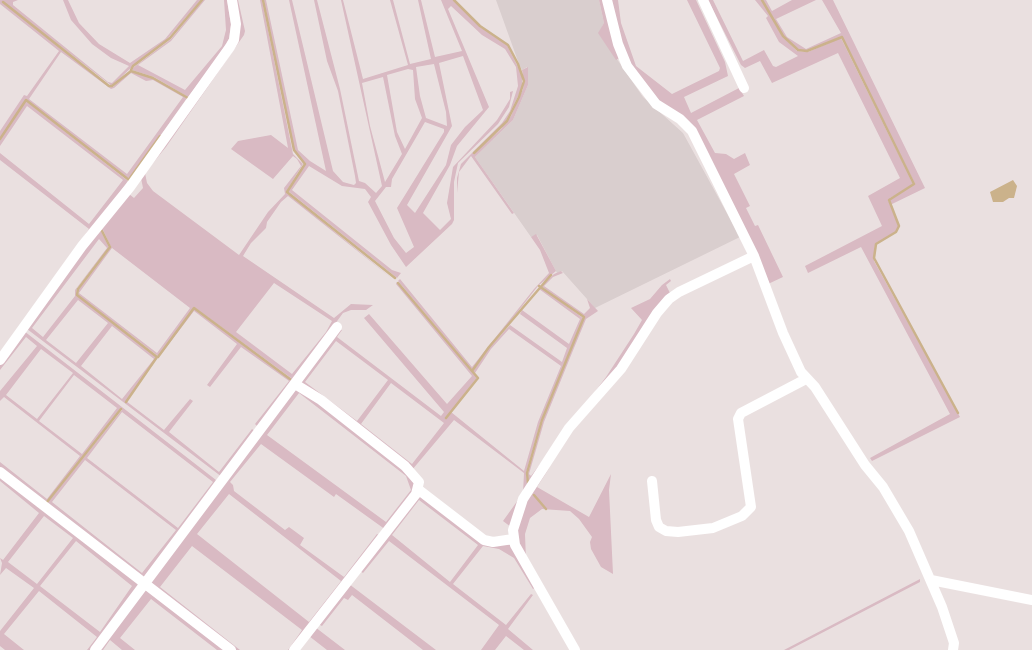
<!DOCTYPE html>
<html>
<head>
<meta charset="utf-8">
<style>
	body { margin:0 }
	canvas { display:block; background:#eae0e0 }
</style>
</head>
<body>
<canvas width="1032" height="650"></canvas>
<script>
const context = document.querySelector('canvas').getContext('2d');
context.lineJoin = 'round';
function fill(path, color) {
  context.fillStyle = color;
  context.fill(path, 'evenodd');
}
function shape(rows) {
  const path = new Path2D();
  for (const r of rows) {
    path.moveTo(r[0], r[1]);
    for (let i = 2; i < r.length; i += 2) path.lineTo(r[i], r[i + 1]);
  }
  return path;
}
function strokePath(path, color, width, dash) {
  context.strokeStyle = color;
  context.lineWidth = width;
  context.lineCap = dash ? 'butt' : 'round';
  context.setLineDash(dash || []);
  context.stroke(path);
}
fill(shape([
	[496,0,599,0,604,23,599,33,643,97,683,133,740,237,595,308,562,271,557,273,537,235,531,237,475,157,513,120,528,85,527,67,522,70,519,64]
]), '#d9cece');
fill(shape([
	[0,0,18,0,13,2,13,5,108,82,112,83,129,66,111,58,92,44,71,20,63,0,68,0,79,23,99,44,130,63,165,39,197,0,201,0,163,44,135,64,112,86,3,2,109,86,113,87,131,71,153,78,187,98,129,180,26,100,0,138,0,131,24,95,27,96,59,51,0,4],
	[61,52,111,89,114,88,131,73,146,81,153,80,183,97,127,174,29,99],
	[203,0,205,0,171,41,138,65,185,90,222,46,226,30,224,0,227,0,231,25,229,39,215,62,188,97,154,77,132,70,134,67,171,39],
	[234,0,238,0,245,31,244,35,166,147,145,173,147,183,153,191,239,255,268,212,285,194,284,188,301,166,297,159,293,156,273,179,231,149,238,141,271,135,288,148,260,0,262,0,293,154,303,164,286,192,394,280,288,196,281,202,267,222,266,228,251,243,243,256,334,318,351,304,373,305,366,310,351,310,343,313,259,428,255,424,289,381,241,347,210,387,207,385,237,344,194,311,159,357,194,308,290,379,291,378,194,307,158,356,78,295,79,289,111,247,103,230,101,231,109,247,77,288,76,295,157,357,126,401,164,430,190,399,193,401,169,432,219,472,252,429,256,432,222,477,27,329,85,247,129,194,134,198,143,188,141,178,234,44],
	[99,239,107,248,75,290,75,296,43,337,32,328],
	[112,248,190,308,157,353,79,293],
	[274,283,332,321,326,332,292,374,236,332],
	[78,300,108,323,76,363,46,340],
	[112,326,154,359,122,399,81,366],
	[264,0,266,0,298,150,310,161,326,171,289,0,292,0,333,171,343,182,354,185,356,183,355,176,338,91,327,61,314,0,317,0,340,89,359,181,365,183,376,193,382,186,341,0,343,0,363,79,408,65,390,0,393,0,410,64,431,59,418,0,421,0,435,57,462,51,441,0,453,0,480,27,507,45,522,75,522,88,506,121,474,153,501,129,511,116,523,89,524,81,522,70,528,67,528,85,513,120,475,157,514,213,512,214,471,156,459,172,457,193,457,178,461,164,502,123,510,111,518,86,516,67,505,49,482,35,451,6,448,9,489,107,457,146,450,165,423,213,440,230,451,219,447,203,453,167,497,120,510,99,510,92,513,91,509,107,498,124,458,163,454,182,454,220,452,224,406,267,391,245,368,202,371,197,365,189,342,186,309,166,292,190,392,270,401,273,397,278,288,191,305,164,294,150],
	[463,56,483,110,465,127,451,145,446,165,415,213,407,205,452,126,439,63],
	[434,64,446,112,447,126,426,118,420,96,416,67],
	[408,69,413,70,415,99,422,118,405,149,397,132,387,75],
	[383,77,395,136,402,154,385,182,370,126,362,83],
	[425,122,444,129,444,132,397,208,414,247,406,253,394,238,375,201,386,187,391,187,392,179],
	[599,0,603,0,621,57,616,60,598,33,604,23],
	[610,0,618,0,621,23,636,66,672,94,719,71,720,68,687,0,696,0,725,62,728,76,684,97,691,113,739,88,744,96,697,120,715,153,726,154,734,159,745,153,750,165,734,174,750,206,746,208,755,226,758,225,783,277,768,284,693,130,654,98,628,63],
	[708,0,713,0,743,61,764,50,773,66,776,67,798,56,779,42,766,18,768,16,755,0,762,0,782,36,797,51,808,52,841,38,913,184,888,200,899,226,896,232,875,244,874,261,960,417,872,461,870,458,950,414,861,247,808,273,805,266,882,226,868,196,900,178,838,53,772,83,760,61,745,68,741,65],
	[763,0,766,0,772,11,792,0,816,0,776,19,787,37,806,49,841,33,822,0,833,0,925,188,890,205,890,198,915,184,842,36,807,51,798,50,783,36],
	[26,101,128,181,0,354,89,229,0,160,0,153,89,224,123,180,27,106,0,146,0,140],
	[536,234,556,271,538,286,472,370,398,281,400,279,472,367,534,289,549,273,540,250,531,237],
	[561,271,563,273,553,277,544,286,584,314,590,308,587,299,598,311,586,319,574,348,544,422,529,474,531,476,606,377,634,334,642,320,631,308,650,299,662,285,670,279,671,281,666,285,671,295,626,358,529,484,528,473,543,420,584,317,541,286,554,274],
	[397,282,476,376,476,379,445,419,451,412,524,471,538,422,561,366,509,329,491,349,475,373,473,371,490,347,510,325,562,362,567,348,520,314,522,310,569,344,580,319,539,289,540,287,583,318,541,420,526,473,528,486,511,527,503,521,523,493,524,473,454,420,412,470,301,385,300,380,338,330,342,330,337,337,441,416,444,412,364,318,369,314,447,404,472,376,396,284],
	[336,341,388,380,357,421,305,382],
	[391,383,444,423,412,464,361,424],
	[24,331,216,480,150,575,142,578,0,468,0,462,47,499,80,456,4,397,0,401,0,391,37,346,26,337,0,370,0,363],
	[41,349,73,373,37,419,6,395],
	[74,375,117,408,82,454,39,421],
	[120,409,122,410,47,503,47,501],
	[122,412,213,482,178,528,87,458],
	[85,460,176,530,142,573,52,502],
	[300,389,390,457,417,486,386,530,336,494,334,497,261,444,230,482,233,485,234,491,285,530,289,527,304,538,300,545,344,577,377,534,381,536,293,650,288,650,302,630,192,546,160,587,240,650,234,650,153,588,150,579,293,390],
	[299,393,406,476,411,490,386,522,267,435],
	[229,494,341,581,309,622,197,534],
	[550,467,537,487,589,517,611,474,609,490,613,574,601,567,591,549,590,542,592,537,579,519,570,511,542,509,530,518,525,534,526,560,516,545,519,512],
	[0,474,137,580,139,586,93,650,87,650,97,637,39,591,4,634,24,650,5,650,0,646,0,631,34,588,6,568,0,575,2,563,0,558,3,560,39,513,0,481],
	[44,516,73,538,37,584,8,562],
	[76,541,132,586,100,632,40,586],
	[418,495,482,541,511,545,537,586,533,589,514,558,499,549,483,546,453,584,506,625,531,594,533,595,508,629,533,650,524,650,506,636,495,650,481,650,499,625,389,541,363,573,360,571],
	[419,500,478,545,450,582,392,535],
	[920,579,920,582,789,650,784,650],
	[349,584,436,650,423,650,352,595,348,600,344,598,322,626,318,624],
	[145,589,228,650,217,650,151,599,120,638,135,650,122,650,110,640,103,650,97,650],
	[315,627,345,650,327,650,309,636]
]), '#d9bac3');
fill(shape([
	[1013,180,1017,186,1014,198,1009,198,1003,202,993,202,990,192]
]), '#cbb28b');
strokePath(shape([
	[263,0,294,150,305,164,287,192,395,278],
	[454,0,480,26,508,45,518,64,524,81,519,97,507,121,474,153],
	[762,0,783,36,798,50,807,51,842,37,914,184,889,200,899,226,896,232,876,244,874,258,958,413],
	[3,2,109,86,112,86,131,71,153,78,188,98],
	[131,70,133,66,170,38,202,0],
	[0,139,26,100,129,180],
	[130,178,160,136],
	[102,231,110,247,78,289,77,295,157,357,126,402],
	[398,283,472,371,489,347,551,275],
	[158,357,194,308,290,379],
	[446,418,478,378,472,371],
	[528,483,527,473,542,420,584,317,539,286],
	[534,495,546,509],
	[47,502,121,409]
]), '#cbb28b', 2.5);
strokePath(shape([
	[607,0,618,44,627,66,656,104,680,119,692,131,754,256,783,333,801,372,815,387,865,465,883,487,909,531,942,607,954,643,953,650],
	[703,0,744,88],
	[0,360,82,246,130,187,230,47,234,40,236,24,232,0],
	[0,472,231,650],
	[652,481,656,520,659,527,666,531,678,532,713,528,742,516,751,507,738,419,741,413,806,379],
	[419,490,484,540,493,542,513,539],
	[931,580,1032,600],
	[95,650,337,327],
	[294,650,416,494,419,482,405,466,321,400,295,384],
	[575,650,515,545,513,530,523,499,569,428,621,369,657,313,669,299,679,292,754,256]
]), '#fff', 10);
</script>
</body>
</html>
